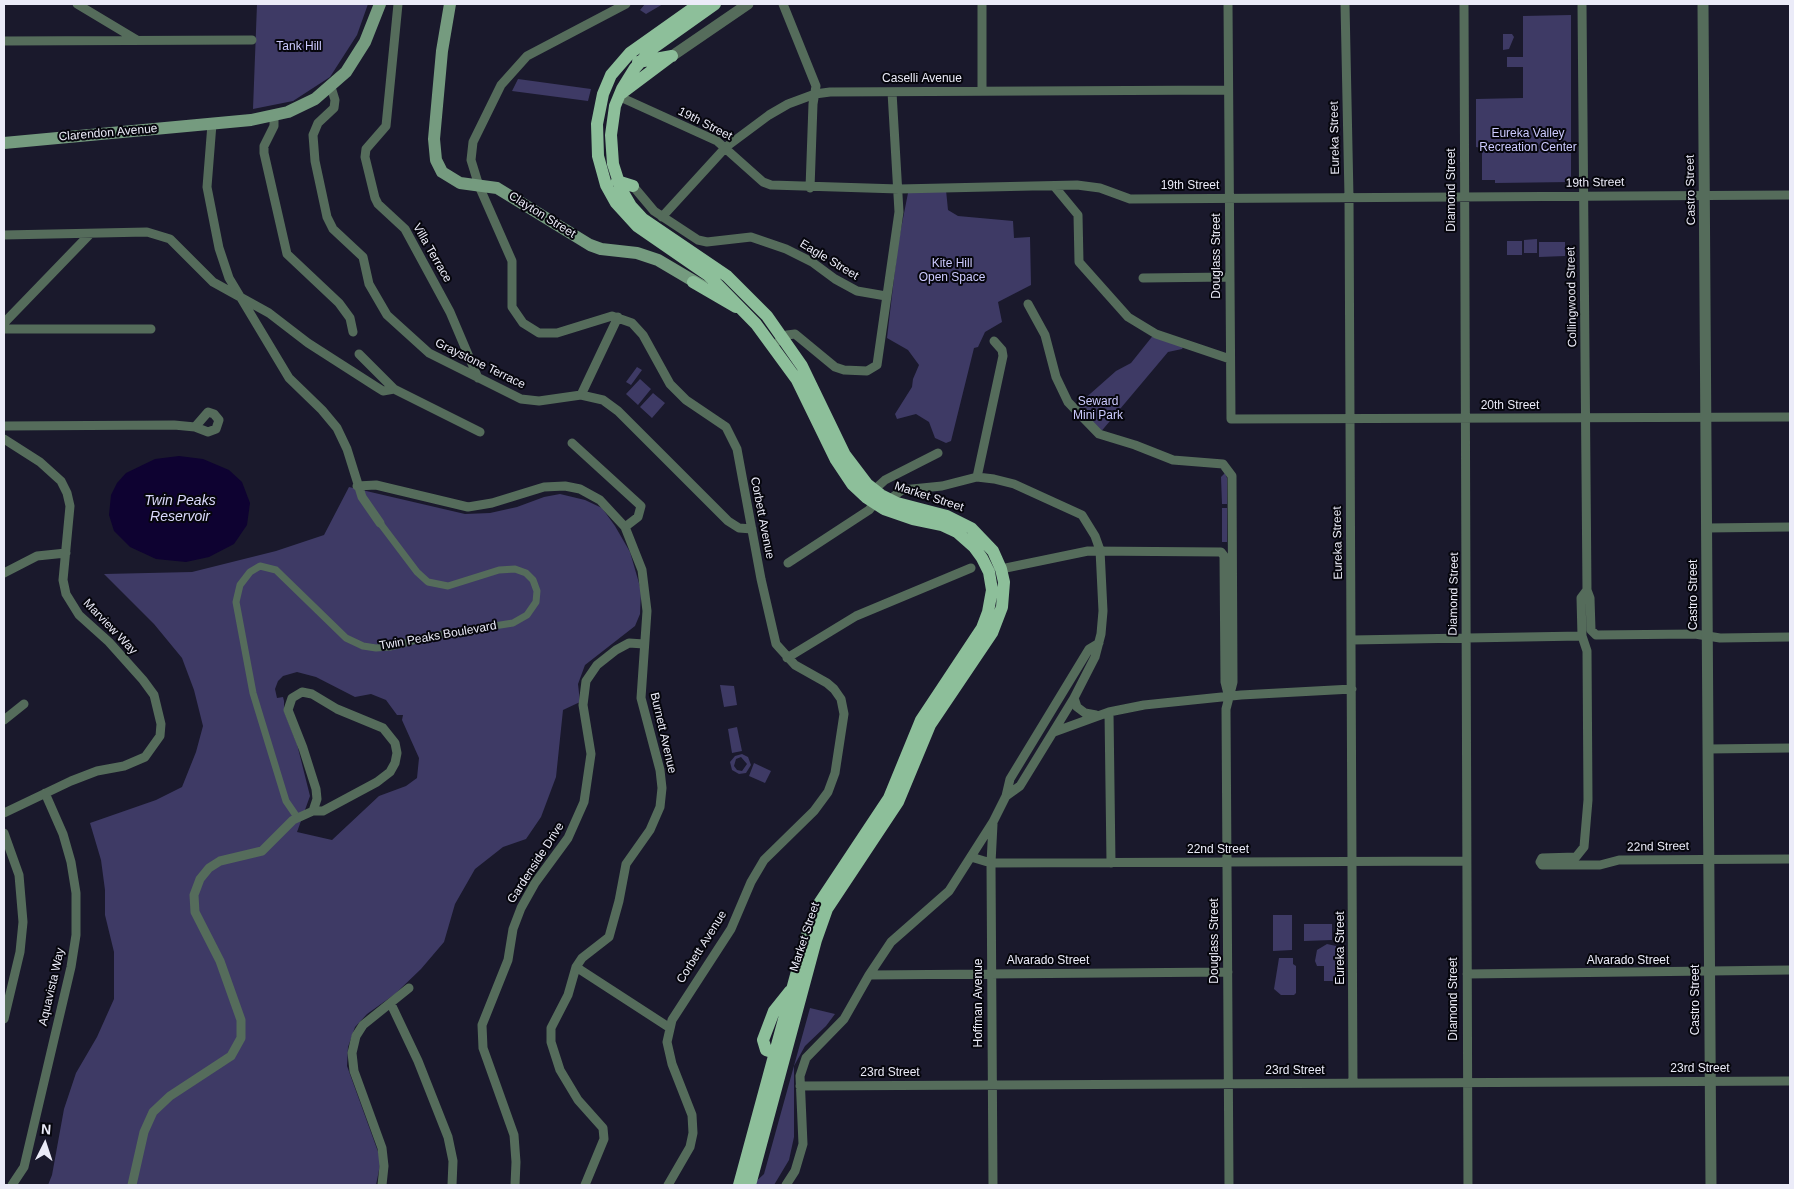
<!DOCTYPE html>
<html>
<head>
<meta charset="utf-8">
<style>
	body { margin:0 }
	#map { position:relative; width:1794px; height:1189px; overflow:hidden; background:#1a192c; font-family:Arial,sans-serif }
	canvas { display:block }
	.frame { position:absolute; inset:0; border:5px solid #ebebf8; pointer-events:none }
	.north { position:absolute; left:20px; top:1119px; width:50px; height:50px; -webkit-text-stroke:4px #06060d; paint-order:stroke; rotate:4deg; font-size:14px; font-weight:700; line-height:20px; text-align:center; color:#ebebf8 }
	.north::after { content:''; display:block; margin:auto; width:18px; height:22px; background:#ebebf8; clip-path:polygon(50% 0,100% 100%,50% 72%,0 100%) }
</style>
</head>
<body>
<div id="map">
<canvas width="1794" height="1189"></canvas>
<div class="frame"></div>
<div class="north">N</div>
</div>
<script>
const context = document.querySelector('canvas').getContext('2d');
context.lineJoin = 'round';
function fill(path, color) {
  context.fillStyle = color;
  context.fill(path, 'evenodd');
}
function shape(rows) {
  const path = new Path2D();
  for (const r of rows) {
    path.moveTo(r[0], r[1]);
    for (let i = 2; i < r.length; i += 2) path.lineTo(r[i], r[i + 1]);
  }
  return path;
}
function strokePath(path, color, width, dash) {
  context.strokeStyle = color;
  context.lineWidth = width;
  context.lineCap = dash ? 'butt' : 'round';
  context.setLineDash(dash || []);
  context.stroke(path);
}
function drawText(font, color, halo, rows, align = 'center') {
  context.font = font + ' Arial,sans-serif';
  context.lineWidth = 4;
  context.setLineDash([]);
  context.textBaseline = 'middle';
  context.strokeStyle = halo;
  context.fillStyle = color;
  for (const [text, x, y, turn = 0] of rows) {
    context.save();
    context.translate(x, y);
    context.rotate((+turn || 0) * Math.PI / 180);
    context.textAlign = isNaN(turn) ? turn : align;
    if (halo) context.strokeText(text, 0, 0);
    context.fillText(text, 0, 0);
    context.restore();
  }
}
fill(shape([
	[257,4,368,4,357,35,330,77,293,101,253,109],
	[645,4,663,4,646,14,640,10],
	[1571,15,1571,182,1495,183,1495,180,1482,180,1482,148,1476,147,1476,99,1523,98,1523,67,1507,67,1507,57,1523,57,1523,16],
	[1503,34,1512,34,1514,37,1509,49,1503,50],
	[518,79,591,89,588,101,512,91],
	[946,190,948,210,958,216,1013,221,1014,238,1030,237,1031,285,998,302,1002,322,985,332,978,347,974,348,951,441,946,443,935,438,929,422,916,414,897,419,895,414,912,387,913,379,919,365,908,350,887,338,898,244,908,193,912,191],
	[1537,239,1537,253,1524,253,1524,240],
	[1507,241,1522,241,1522,255,1507,255],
	[1539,242,1565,242,1565,256,1539,257],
	[1155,333,1184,345,1182,349,1168,352,1099,434,1073,409,1116,371,1131,363],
	[637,367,642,370,631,385,626,382],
	[640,379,651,389,638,405,626,394],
	[653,393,665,403,652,418,640,407],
	[1225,473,1227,478,1227,504,1222,504,1221,477],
	[349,487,465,514,490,513,517,507,544,497,560,494,585,500,602,508,615,526,630,552,641,590,640,614,635,626,585,665,578,684,580,702,563,710,556,777,541,817,526,839,503,847,475,869,455,904,444,942,421,969,395,994,367,1014,355,1027,348,1047,347,1066,381,1160,376,1185,48,1185,52,1175,64,1109,76,1073,97,1037,114,999,114,952,105,915,105,890,101,860,90,823,156,800,182,787,196,752,203,726,194,690,182,658,154,624,104,574,192,572,276,551,324,535],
	[297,672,316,677,355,697,371,694,386,700,397,715,403,715,402,720,419,758,417,778,406,786,379,796,332,840,297,832,310,796,297,744,284,711,284,701,283,697,277,698,275,689,278,681,283,676],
	[1222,508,1227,508,1227,542,1222,542],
	[720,685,734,686,737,705,724,707],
	[737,727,742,751,732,753,728,729],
	[742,754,748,757,751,765,746,773,739,774,732,770,730,762,735,756],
	[741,757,747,764,742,771,737,770,734,766,736,759],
	[754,763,771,771,765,783,749,776],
	[1273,915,1292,915,1292,950,1273,951],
	[1304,924,1332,924,1332,940,1304,941],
	[1327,944,1336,946,1337,981,1324,981,1324,966,1317,966,1315,961,1317,950],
	[1279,958,1293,958,1293,964,1296,966,1296,993,1294,995,1281,995,1274,989],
	[810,1008,835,1014,826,1026,805,1046,794,1066,794,1137,789,1160,774,1185,752,1185,764,1174]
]), '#3e3a65');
fill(shape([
	[179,456,203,459,229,470,242,482,250,503,247,525,234,544,209,557,186,562,156,559,130,547,114,531,109,515,111,495,117,483,126,473,155,459]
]), '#0e0231');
strokePath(shape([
	[297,817,286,801,253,693,236,602,240,585,250,572,260,566,276,570,346,638,363,646,376,648,390,647,431,636,513,623,527,615,536,602,537,591,533,580,526,573,515,569,499,570,448,586,428,582,417,572,380,523]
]), '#556c5b', 7);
strokePath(shape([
	[77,4,137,40],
	[398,4,386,126,366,149,365,157,375,198,378,204,405,229,450,312,478,378],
	[626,4,527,56,501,85,473,142,471,160,479,186,512,261,512,307,523,323,539,333,557,333,612,316,632,323,643,335,670,384,686,400,726,427,737,449,761,579,776,644,795,665,827,683,834,689,841,699,844,714,835,773,828,792,814,811,764,860,751,882,731,929,672,1020,667,1042,672,1064,692,1115,693,1133,690,1147,668,1185],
	[783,4,816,86,813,104,810,188],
	[1228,4,1231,419,1790,417],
	[1345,4,1349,197,1353,1083],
	[1464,4,1468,1185],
	[1582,4,1587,590,1590,598,1591,630,1596,635,1695,634,1720,638,1790,637],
	[4,41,252,40],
	[331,87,335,100,334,108,318,123,313,135,315,161,327,217,333,229,363,257,369,284,387,315,429,353,521,399,539,401,581,395,603,400,618,411,728,521,739,528,752,529],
	[982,91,982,4],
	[618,96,717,141,763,182,771,185,899,189,1077,185,1100,188,1130,199,1790,195],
	[274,116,274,126,264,146,264,153,287,254,339,303,350,318,353,332],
	[212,124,207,187,219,248,229,278,289,378,322,410,337,428,347,449,362,497,380,523],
	[633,186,654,211,698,240,707,242,751,237,786,249,812,262,835,279,857,291,886,296],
	[1054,186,1078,215,1079,262,1128,317,1156,334,1230,359],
	[662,217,726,147,769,115,788,104,815,94,830,92,1228,90],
	[4,235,147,232,170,239,213,282,269,313,308,343,375,386,383,391,394,389],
	[1143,278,1230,277],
	[1028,304,1045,335,1056,377,1068,402,1099,434,1135,445,1173,460,1223,464,1232,476,1233,682,1226,709,1229,1185],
	[4,323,89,235],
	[4,329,151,329],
	[779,341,787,335,795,334,835,367,844,370,867,371,877,365,899,212,892,92],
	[359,354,394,389,480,432],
	[581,395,618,317],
	[4,426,174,425,195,427,208,432,216,429,219,420,214,414,208,412,195,427],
	[4,439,40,462,61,481,67,493,70,506,63,580,66,594,79,615,109,642,143,680,154,695,161,724,160,736,145,757,124,766,97,771,71,781,4,813],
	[572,443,641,506,638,517,625,527],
	[977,477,1003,356,1002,350,994,341],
	[357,486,376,485,468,507,492,503,544,487,565,486,580,489,600,500,625,527,642,570,647,611,641,698,660,770,662,788,660,807,650,830,626,864,619,901,609,937,582,958,576,967,568,995,551,1028,551,1042,560,1070,578,1100,603,1128,604,1139,585,1185],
	[874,490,885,480,938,453],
	[889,500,902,490,942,486,977,477,994,479,1014,484,1082,515,1095,536,1100,550,1103,611,1101,634,1095,657,1074,698,1020,786,1006,796],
	[1707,528,1790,527],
	[788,563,869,510,874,504],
	[1001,569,1088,551,1221,552,1224,556,1225,682,1228,694],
	[4,573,37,556,66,553],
	[1587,590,1581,598,1582,636,1587,651,1588,800,1584,847,1576,857,1542,858,1540,862,1542,865,1600,865,1619,860,1790,859],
	[1352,640,1582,636],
	[787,658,856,616,971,568],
	[1074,698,1077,707,1085,713,1096,715],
	[1109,712,1111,863],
	[4,720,24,704],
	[1054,732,1109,712,1144,705,1241,695,1352,689],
	[1708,749,1790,748],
	[4,833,19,875,23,922,20,952,4,1019],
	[971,857,991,863,1466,861],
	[576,967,670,1028],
	[1467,974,1790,970],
	[869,975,1228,972],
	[391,1004,418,1061,448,1137,453,1161,452,1185],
	[800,1086,1790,1081],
	[12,1185,24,1167,71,967,76,935,76,893,71,862,63,834,45,793],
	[132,1185,144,1132,153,1112,170,1096,231,1056,241,1038,241,1020,220,961,195,912,194,895,200,879,209,868,220,861,262,851,293,820,313,811,323,811,377,782,390,772,395,763,397,753,395,743,383,728,337,709,312,694,302,692,292,698,288,710,303,748,316,789,317,799,313,811],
	[382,1185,384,1166,382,1148,354,1071,352,1053,356,1036,363,1025,409,988],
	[515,1185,516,1162,514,1135,483,1048,482,1025,508,960,513,929,521,908,535,883,568,838,584,802,591,754,583,705,586,681,597,665,616,650,629,643,644,644],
	[786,1185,795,1171,803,1144,800,1076,806,1058,844,1019,869,975,891,942,949,891,993,822,1006,796,1010,779,1089,649,1099,643],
	[993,1185,991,863,993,824]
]), '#556c5b', 9);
strokePath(shape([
	[1703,4,1711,1185],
	[672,56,748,4]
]), '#556c5b', 11);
strokePath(shape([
	[450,4,442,51,434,139,436,160,442,172,460,183,497,188,590,245,601,249,637,253,658,260,702,286],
	[4,143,251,120,288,112,315,99,346,72,365,42,380,4]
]), '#759b7f', 12);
strokePath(shape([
	[699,4,630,53,611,75,603,94,597,124,598,156,606,185,616,203,637,226,708,275,756,324,797,380,836,460,852,484,867,498,884,509,913,519,942,525,957,532,974,547,982,558,989,572,992,590,988,612,982,628,921,720,889,798,818,905,806,938,739,1185],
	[715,4,653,48,635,68,622,89,615,106,611,135,613,164,621,189,631,206,643,219,727,276,767,316,802,366,845,455,867,484,881,495,897,503,947,516,971,528,993,551,1001,569,1004,582,1002,607,992,633,930,725,898,802,827,909,816,940,750,1185],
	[638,62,672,56],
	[622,93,670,57],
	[617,181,633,186],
	[693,282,736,307],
	[783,1053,775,1053,766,1050,763,1040,774,1011,790,991]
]), '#8dbf9a', 12);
drawText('12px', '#cccafe', '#06060d', [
	["Tank Hill",299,47],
	["Eureka Valley",1528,134],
	["Recreation Center",1528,148],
	["Kite Hill",952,264],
	["Open Space",952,278],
	["Seward",1098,402],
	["Mini Park",1098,416]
]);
drawText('12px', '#ebebf8', '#06060d', [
	["Caselli Avenue",922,79],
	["19th Street",705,124,27],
	["Clarendon Avenue",108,133,-5],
	["Eureka Street",1335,138,-91],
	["19th Street",1595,183,-1],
	["19th Street",1190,186],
	["Diamond Street",1452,190,-90],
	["Castro Street",1691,190,-91],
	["Clayton Street",542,215,32],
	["Villa Terrace",432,253,60],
	["Douglass Street",1217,256,-90],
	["Eagle Street",829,260,31],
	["Collingwood Street",1572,297,-91],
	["Graystone Terrace",480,364,26],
	["20th Street",1510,406],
	["Market Street",929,497,18],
	["Corbett Avenue",762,518,79],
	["Eureka Street",1338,543,-91],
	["Diamond Street",1454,594,-89],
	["Castro Street",1694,595,-90],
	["Marview Way",110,627,46],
	["Twin Peaks Boulevard",438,636,-10],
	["Burnett Avenue",663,733,77],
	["22nd Street",1658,847,-1],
	["22nd Street",1218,850],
	["Gardenside Drive",536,863,-57],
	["Market Street",805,937,-72],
	["Douglass Street",1215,941,-90],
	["Corbett Avenue",702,947,-58],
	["Eureka Street",1341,948,-90],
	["Alvarado Street",1048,961],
	["Alvarado Street",1628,961],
	["Aquavista Way",52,987,-77],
	["Diamond Street",1454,999,-90],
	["Castro Street",1696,1000,-90],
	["Hoffman Avenue",979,1003,-90],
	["23rd Street",1700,1069],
	["23rd Street",1295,1071],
	["23rd Street",890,1073]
]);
drawText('italic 14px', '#dad9fc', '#06060d', [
	["Twin Peaks",180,501],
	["Reservoir",180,517]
]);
</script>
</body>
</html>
